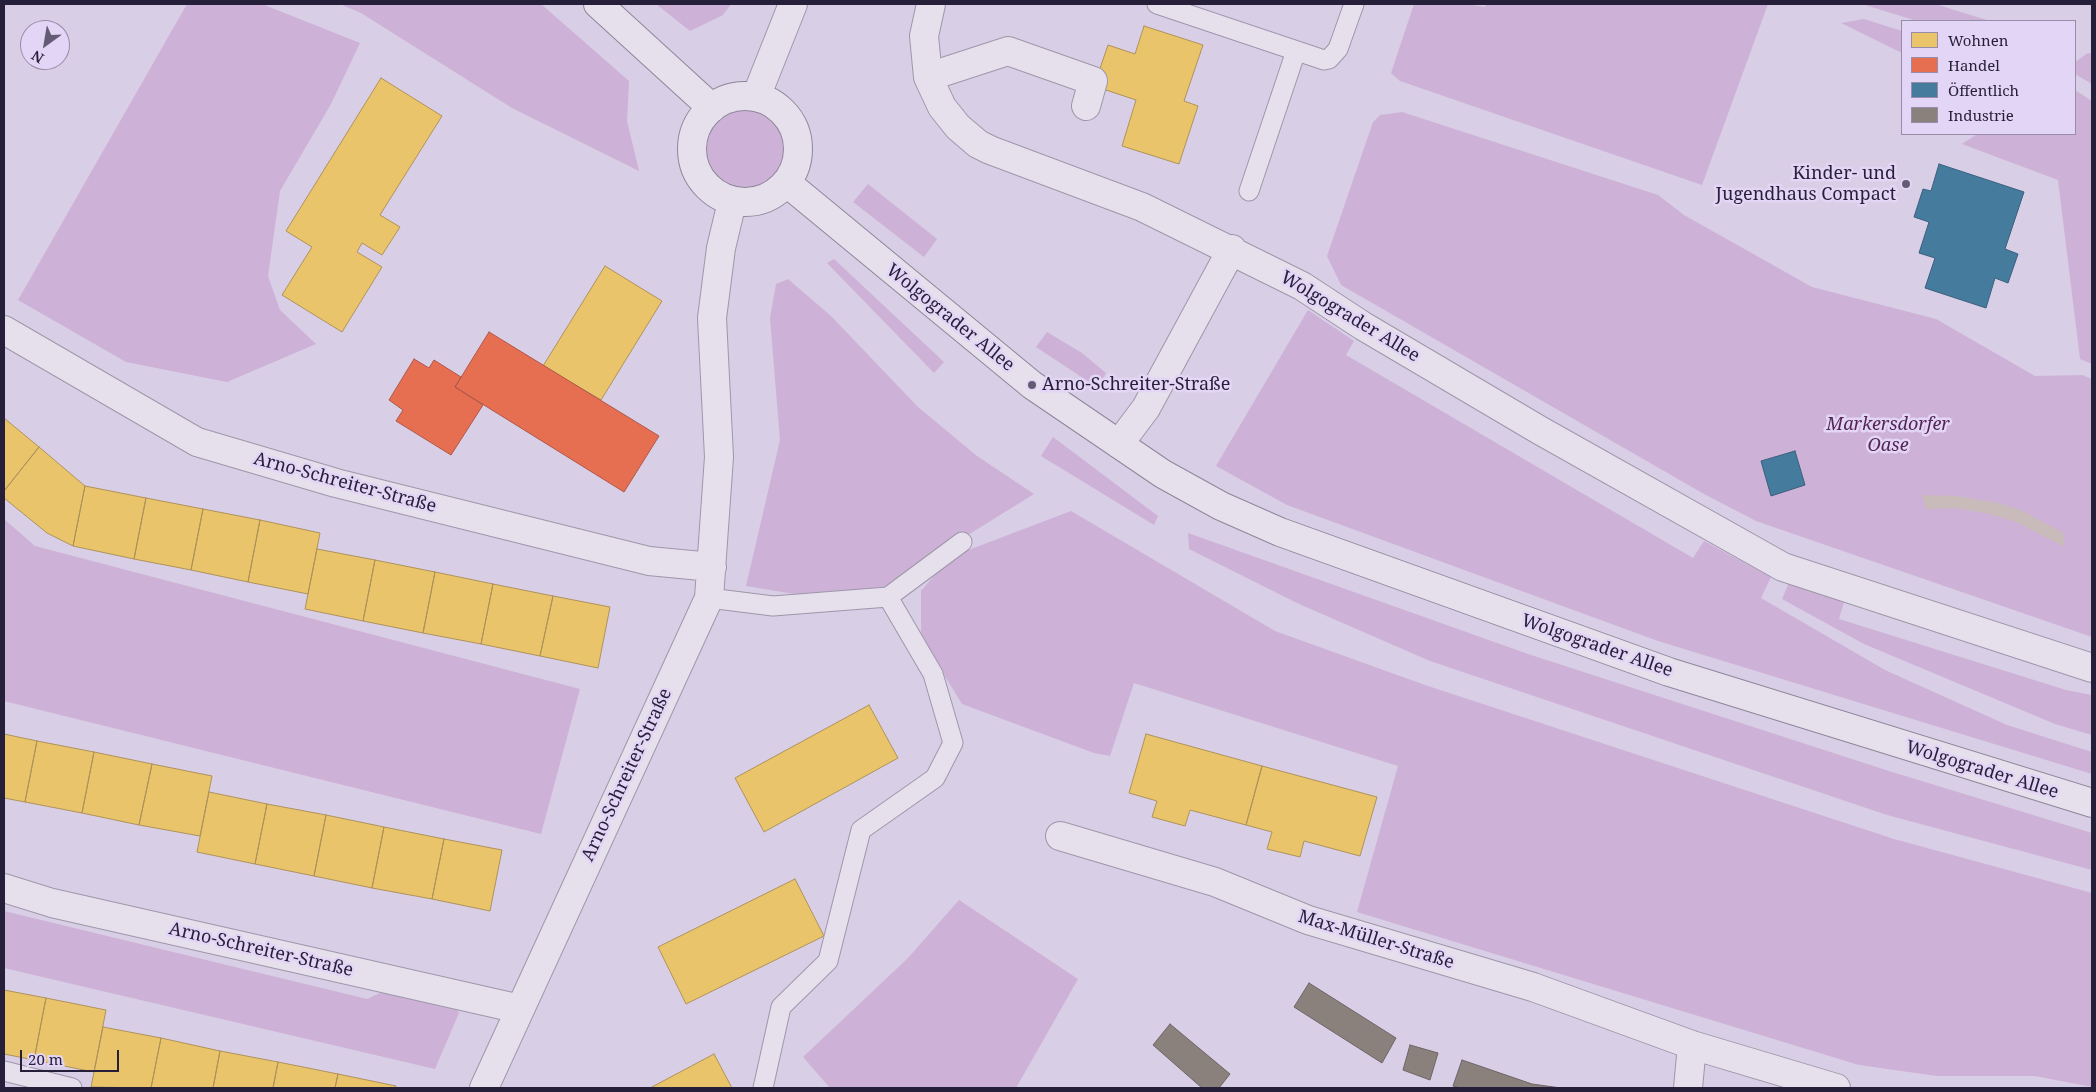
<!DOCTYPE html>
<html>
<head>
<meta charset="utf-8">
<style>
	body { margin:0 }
	#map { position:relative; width:2096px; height:1092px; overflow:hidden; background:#d8cee5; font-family:"Noto Serif",serif }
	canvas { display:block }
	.frame { position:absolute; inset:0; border:5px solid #251f39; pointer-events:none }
	.legend { position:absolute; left:1901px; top:20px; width:175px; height:115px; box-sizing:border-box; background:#e3d5f5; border:1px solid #978caa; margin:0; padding:6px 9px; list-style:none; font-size:15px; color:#251f39 }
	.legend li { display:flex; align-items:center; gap:10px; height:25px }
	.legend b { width:25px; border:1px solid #978caa }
	.north { position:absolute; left:20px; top:20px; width:50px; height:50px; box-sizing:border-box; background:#e3d5f5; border:1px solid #978caa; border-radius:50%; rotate:212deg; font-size:14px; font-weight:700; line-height:20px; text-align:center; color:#251f39 }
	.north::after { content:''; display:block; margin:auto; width:18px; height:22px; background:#645c75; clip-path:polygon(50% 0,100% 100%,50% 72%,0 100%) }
	.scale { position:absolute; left:20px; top:1050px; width:99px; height:22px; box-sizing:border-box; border:2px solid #251f39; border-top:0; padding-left:6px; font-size:15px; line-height:18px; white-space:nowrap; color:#251f39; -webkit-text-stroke:4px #e3d5f5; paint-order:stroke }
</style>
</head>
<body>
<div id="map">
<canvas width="2096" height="1092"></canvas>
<div class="frame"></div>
<ul class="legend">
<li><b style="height:14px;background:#e9c46a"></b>Wohnen</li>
<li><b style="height:14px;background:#e76f51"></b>Handel</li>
<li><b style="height:14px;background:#457b9d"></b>Öffentlich</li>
<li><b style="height:14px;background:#8a817c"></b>Industrie</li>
</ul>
<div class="north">N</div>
<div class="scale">20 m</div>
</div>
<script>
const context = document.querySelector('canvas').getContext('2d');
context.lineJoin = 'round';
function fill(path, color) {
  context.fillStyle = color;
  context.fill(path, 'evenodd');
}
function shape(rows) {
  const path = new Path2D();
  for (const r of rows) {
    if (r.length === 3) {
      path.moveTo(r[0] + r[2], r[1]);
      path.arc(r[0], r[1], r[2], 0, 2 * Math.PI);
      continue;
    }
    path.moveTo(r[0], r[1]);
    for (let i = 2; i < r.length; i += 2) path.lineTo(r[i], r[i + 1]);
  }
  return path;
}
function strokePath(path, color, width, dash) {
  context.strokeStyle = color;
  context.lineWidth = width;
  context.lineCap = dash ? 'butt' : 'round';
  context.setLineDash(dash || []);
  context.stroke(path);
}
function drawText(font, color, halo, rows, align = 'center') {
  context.font = font + ' "Noto Serif",serif';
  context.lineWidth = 5;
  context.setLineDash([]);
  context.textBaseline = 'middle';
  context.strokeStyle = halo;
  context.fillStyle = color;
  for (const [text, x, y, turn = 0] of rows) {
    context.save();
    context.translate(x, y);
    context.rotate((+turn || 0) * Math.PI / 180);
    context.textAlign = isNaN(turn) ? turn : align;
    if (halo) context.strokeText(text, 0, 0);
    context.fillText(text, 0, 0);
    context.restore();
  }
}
fill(shape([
	[187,4,262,4,360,43,331,104,280,191,268,276,280,310,316,344,227,382,126,362,18,300],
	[340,4,541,4,629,81,627,121,639,171,512,108,361,13],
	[656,4,731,4,723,15,690,31],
	[1414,4,1466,4,1485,7,1486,4,1768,4,1702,185,1400,81,1391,73],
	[1862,4,1935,4,1990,21,1917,21],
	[1864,19,1902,31,1902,53,1841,23],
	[2088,53,2092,54,2092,84,2075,74,2075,62],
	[2075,90,2092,101,2092,364,2080,359,2058,180,1962,144,1977,134,2075,134],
	[733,108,759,109,783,131,787,155,777,177,756,191,734,192,713,178,702,153,709,125],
	[1402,112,1658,195,1684,215,1812,287,1936,319,2035,376,2082,375,2092,379,2092,637,1756,521,1704,494,1341,285,1327,256,1373,122,1380,115],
	[868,184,937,239,924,257,853,202],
	[834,259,944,362,934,373,827,263],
	[788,279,831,316,918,407,977,456,1034,494,884,587,800,595,746,586,780,440,770,318,776,284],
	[1308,310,1354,341,1346,355,1693,558,1704,541,1771,577,1761,598,1885,670,2007,725,2092,752,2092,774,1658,641,1287,505,1216,466],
	[1047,332,1082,353,1106,373,1098,388,1036,347],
	[1053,437,1158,516,1154,525,1041,456],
	[1071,511,1275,631,1425,685,1894,839,2092,893,2092,1087,2035,1076,1937,1076,1859,1065,1357,912,1398,766,1134,683,1110,756,1094,753,962,704,921,637,921,591,950,557],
	[4,519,35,546,580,689,541,834,4,701],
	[1188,533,1528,654,1889,771,2092,833,2092,870,1887,815,1430,661,1299,604,1189,549],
	[1790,580,1845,599,1839,619,2066,690,2092,695,2092,735,2055,724,1864,644,1782,599],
	[959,900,1078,979,1016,1088,830,1088,803,1057,908,958],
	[4,911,367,999,393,987,450,1000,459,1013,435,1069,4,968]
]), '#ceb1d7');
fill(shape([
	[1922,495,1956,496,1999,503,2023,511,2063,533,2065,547,2016,522,1990,514,1956,508,1926,509]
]), '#c8bbba');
const homes = shape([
	[1144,26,1203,45,1184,101,1198,106,1179,164,1122,146,1136,100,1094,86,1108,45,1135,54,1144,26],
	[381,78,442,116,380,215,400,227,382,255,362,243,357,252,382,267,342,332,282,295,312,247,286,231,381,78],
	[605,266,662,301,601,400,543,366,605,266],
	[4,418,39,447,4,491,4,418],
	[39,447,85,486,73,546,47,533,4,498,4,491,39,447],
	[85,486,146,498,134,559,73,546,85,486],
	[146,498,203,509,191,570,134,559,146,498],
	[203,509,260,520,248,582,191,570,203,509],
	[260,520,320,533,308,594,248,582,260,520],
	[317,549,375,560,363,621,305,609,317,549],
	[375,560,435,572,423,633,363,621,375,560],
	[435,572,493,584,481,644,423,633,435,572],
	[493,584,553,596,540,656,481,644,493,584],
	[553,596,610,607,598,668,540,656,553,596],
	[869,705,898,758,764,832,735,778,869,705],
	[4,734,37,741,25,802,4,798,4,734],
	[1146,734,1262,766,1246,825,1190,810,1185,826,1152,817,1157,801,1129,793,1146,734],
	[37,741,94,752,82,813,25,802,37,741],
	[94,752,152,764,139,825,82,813,94,752],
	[152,764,212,776,200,836,139,825,152,764],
	[1262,766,1377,797,1360,856,1304,841,1300,857,1267,849,1272,832,1246,825,1262,766],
	[209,792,267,804,255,864,197,852,209,792],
	[267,804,326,815,314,876,255,864,267,804],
	[326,815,384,827,372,888,314,876,326,815],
	[384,827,444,839,432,899,372,888,384,827],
	[444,839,502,850,490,911,432,899,444,839],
	[795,879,824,936,686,1004,658,947,795,879],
	[4,990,46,998,34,1060,4,1054,4,990],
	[46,998,106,1010,94,1072,34,1060,46,998],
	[103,1027,161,1038,151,1088,91,1087,103,1027],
	[161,1038,220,1051,213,1088,151,1088,161,1038],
	[220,1051,278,1062,273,1088,213,1088,220,1051],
	[714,1054,732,1088,650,1088,714,1054],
	[278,1062,338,1074,335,1088,273,1088,278,1062],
	[338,1074,396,1086,395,1088,335,1088,338,1074]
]);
fill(homes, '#e9c46a');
strokePath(homes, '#ae925b', 1);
const shops = shape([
	[489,332,659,436,624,492,455,387,489,332],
	[414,359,429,368,434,360,461,377,455,387,483,405,451,455,396,421,403,410,389,400,414,359]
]);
fill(shops, '#e76f51');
strokePath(shops, '#ad574a', 1);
const public = shape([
	[1939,164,2024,192,2005,249,2018,254,2008,283,1995,278,1986,308,1925,288,1935,258,1919,253,1929,222,1914,217,1923,189,1931,191,1939,164],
	[1795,451,1805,485,1771,496,1761,461,1795,451]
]);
fill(public, '#457b9d');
strokePath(public, '#3b5f7f', 1);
const industry = shape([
	[1309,983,1396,1038,1382,1063,1294,1007,1309,983],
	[1170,1024,1230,1074,1219,1088,1202,1088,1153,1045,1170,1024],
	[1410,1045,1438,1053,1430,1080,1403,1070,1410,1045],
	[1462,1060,1532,1084,1561,1088,1460,1088,1453,1086,1462,1060]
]);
fill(industry, '#8a817c');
strokePath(industry, '#6c6468', 1);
const service = shape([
	[1157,4,1324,60,1329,59,1338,49,1354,4],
	[1249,191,1296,51],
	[709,598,773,606,888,597,962,542],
	[4,1071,72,1088],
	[763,1088,781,1007,828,961,861,830,935,778,953,743,933,674,888,597]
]);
const minor = shape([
	[931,4,924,36,928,77,942,107,958,127,978,144,990,150,1142,207,1302,286,1363,326,1541,431,1783,567,2092,668],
	[928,77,1008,51,1093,81,1086,106],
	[756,97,793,4],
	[4,330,197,442,336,483,649,561,712,567],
	[1119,444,1146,408,1232,249],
	[1060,836,1215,882,1308,920,1533,987,1692,1045,1836,1088],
	[4,888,52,903,520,1009],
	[484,1088,709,598,719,457,712,318,721,248,732,202],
	[1688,1088,1692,1045]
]);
const secondary = shape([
	[598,4,712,108],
	[745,149,53],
	[787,183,1032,385,1163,474,1221,506,1280,532,1669,672,2092,803]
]);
strokePath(service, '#9e97aa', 21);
strokePath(minor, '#9e97aa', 30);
strokePath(secondary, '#8d879a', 30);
strokePath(service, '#e6e0ed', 19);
strokePath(minor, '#e6e0ed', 28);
strokePath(secondary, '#e6e0ed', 28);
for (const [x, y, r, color] of [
	[1906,184,5,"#645c75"],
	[1032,385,5,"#645c75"]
]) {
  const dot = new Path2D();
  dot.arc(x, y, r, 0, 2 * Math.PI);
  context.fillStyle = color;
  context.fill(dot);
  strokePath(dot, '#e3d5f5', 2);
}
drawText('18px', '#251f39', '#e3d5f5', [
	["Kinder- und",1896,174],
	["Jugendhaus Compact",1896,195],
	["Arno-Schreiter-Straße",1042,385,"left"]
], 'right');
drawText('18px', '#251f39', '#e3d5f5', [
	["Wolgograder Allee",1350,317,31],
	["Wolgograder Allee",950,318,39],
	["Arno-Schreiter-Straße",345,483,15],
	["Wolgograder Allee",1597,646,19],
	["Wolgograder Allee",1982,770,17],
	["Arno-Schreiter-Straße",627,775,-65],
	["Max-Müller-Straße",1376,940,17],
	["Arno-Schreiter-Straße",261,950,13]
]);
drawText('italic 18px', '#552655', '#e3d5f5', [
	["Markersdorfer",1888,425],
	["Oase",1888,446]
]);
</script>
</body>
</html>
